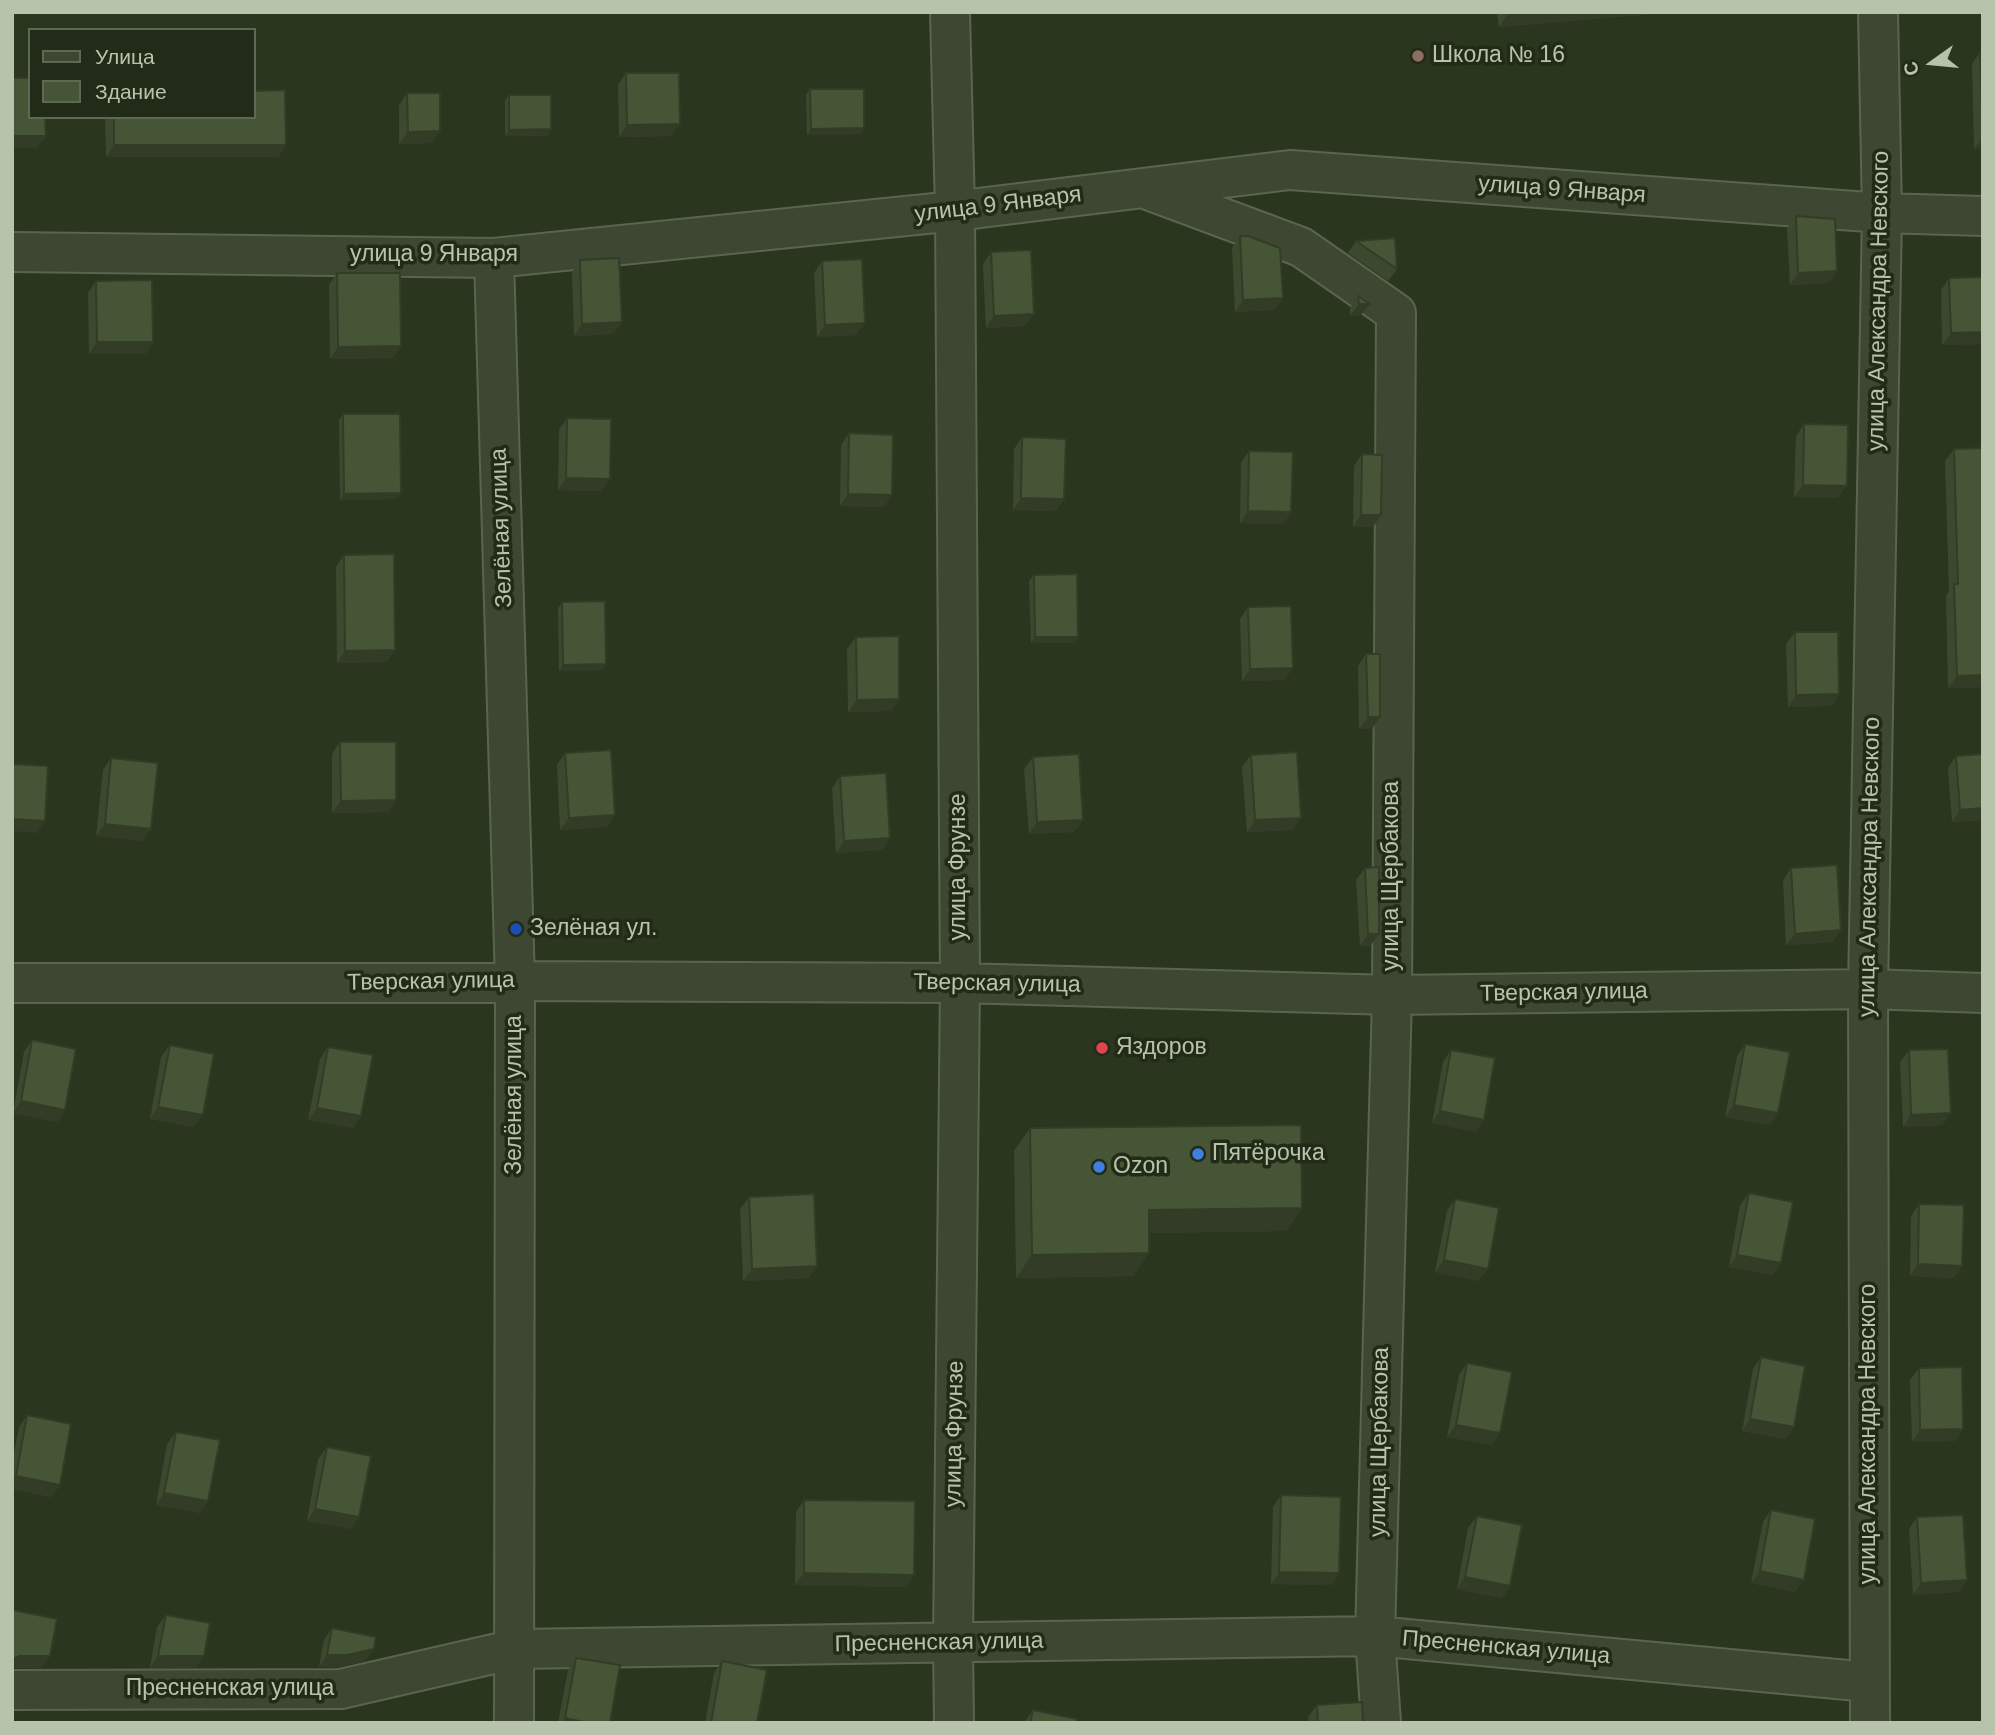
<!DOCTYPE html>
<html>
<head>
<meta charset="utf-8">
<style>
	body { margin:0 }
	#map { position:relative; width:1995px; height:1735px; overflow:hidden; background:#2b361e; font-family:Arial,sans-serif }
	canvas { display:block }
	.frame { position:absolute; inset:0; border:14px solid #b7c4ab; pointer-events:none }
	.legend { position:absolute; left:28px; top:28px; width:228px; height:91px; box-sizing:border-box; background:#222b17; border:2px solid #5e6852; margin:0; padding:9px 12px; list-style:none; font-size:21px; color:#b7c4ab }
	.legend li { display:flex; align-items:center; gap:14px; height:35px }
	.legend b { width:35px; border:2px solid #5e6852 }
	.north { position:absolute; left:1897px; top:28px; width:70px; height:70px; -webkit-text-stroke:5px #222b17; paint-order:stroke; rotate:255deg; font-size:19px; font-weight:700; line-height:28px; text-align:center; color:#b7c4ab }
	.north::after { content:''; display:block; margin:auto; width:24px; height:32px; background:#b7c4ab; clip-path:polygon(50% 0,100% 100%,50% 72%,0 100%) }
</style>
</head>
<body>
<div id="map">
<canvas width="1995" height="1735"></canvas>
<div class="frame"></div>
<ul class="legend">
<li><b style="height:9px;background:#3d4731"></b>Улица</li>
<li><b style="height:19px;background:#475537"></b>Здание</li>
</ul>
<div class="north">С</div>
</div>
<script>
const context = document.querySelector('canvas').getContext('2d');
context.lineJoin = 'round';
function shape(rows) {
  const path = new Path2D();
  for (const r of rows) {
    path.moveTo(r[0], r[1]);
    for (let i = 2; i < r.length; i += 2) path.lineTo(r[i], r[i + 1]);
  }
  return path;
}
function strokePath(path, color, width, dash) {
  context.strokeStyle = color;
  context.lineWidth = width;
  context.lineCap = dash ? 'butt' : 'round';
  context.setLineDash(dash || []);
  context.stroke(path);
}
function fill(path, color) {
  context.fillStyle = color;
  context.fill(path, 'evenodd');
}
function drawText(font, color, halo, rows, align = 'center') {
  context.font = font + ' Arial,sans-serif';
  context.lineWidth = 7;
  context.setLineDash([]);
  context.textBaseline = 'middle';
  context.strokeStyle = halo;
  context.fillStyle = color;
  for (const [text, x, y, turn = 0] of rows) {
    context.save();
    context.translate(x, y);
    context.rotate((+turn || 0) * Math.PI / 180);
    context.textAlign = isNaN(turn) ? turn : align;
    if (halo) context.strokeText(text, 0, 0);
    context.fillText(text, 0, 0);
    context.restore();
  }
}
const minor = shape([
	[950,12,955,211,960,983,953,1643,954,1723],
	[1148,190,1301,247,1396,313,1392,995,1375,1636,1381,1723],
	[12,252,494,258,955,211,1290,170,1882,213,1983,216],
	[494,258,515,983,514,1723],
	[12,983,515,983,519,981,960,983,1392,995,1868,989,1983,993],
	[12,1690,341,1689,515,1649,1375,1636,1869,1682],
	[1870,1723,1868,989,1882,213,1878,12]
]);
strokePath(minor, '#5a654f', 42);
strokePath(minor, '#3d4731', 38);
fill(shape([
	[1497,12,1677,12,1499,27],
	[1980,52,1983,52,1983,148,1974,149,1972,64],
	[626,73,672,136,619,137,618,85],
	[810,89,864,128,860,134,807,135,806,95],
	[407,93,440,131,432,143,399,144,399,105],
	[509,95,547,136,505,136,505,101],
	[105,117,254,117,286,145,278,157,106,157],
	[1796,216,1837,271,1829,283,1790,285,1787,228],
	[1240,236,1283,298,1274,310,1235,312,1232,248],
	[1356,241,1397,269,1388,281,1348,253],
	[991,252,1025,326,986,328,983,264],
	[580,260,622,322,613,334,574,336,572,272],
	[822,261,865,323,856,335,817,337,814,273],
	[337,273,401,346,393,358,330,359,329,285],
	[1949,278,1983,344,1942,345,1941,290],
	[96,281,153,342,145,354,89,354,88,293],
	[1358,296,1361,315,1350,316,1350,308],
	[343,414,396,499,340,500,339,420],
	[567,418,601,491,558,490,559,430],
	[1804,424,1838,498,1794,497,1796,436],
	[849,433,884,507,840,506,841,445],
	[1022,437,1064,499,1056,511,1013,510,1014,449],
	[1983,448,1983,687,1948,688,1946,596,1949,591,1945,461,1954,449],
	[1249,451,1291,512,1283,524,1240,523,1241,463],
	[1362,454,1373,527,1353,527,1354,466],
	[344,555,387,662,337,663,336,567],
	[1034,575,1074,643,1031,643,1029,581],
	[562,602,602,670,559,671,558,608],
	[1248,607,1293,668,1284,680,1242,681,1240,619],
	[1795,632,1839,694,1831,706,1788,707,1786,644],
	[856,637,899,699,891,711,848,712,847,649],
	[1366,654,1380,717,1372,729,1359,729,1358,666],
	[340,742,396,800,388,812,332,813,332,754],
	[565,753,607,827,560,830,557,765],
	[1251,755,1301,818,1292,830,1247,832,1242,767],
	[1956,756,1983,820,1952,822,1948,768],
	[1033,757,1083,820,1074,832,1029,834,1024,769],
	[111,758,142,841,96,836,103,770],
	[840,776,882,850,836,853,832,788],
	[1365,868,1379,934,1370,946,1360,946,1356,880],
	[1791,868,1833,942,1786,945,1783,880],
	[32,1040,65,1110,57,1122,13,1113,24,1052],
	[1745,1044,1778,1113,1770,1125,1725,1117,1737,1056],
	[170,1045,194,1127,150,1119,161,1057],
	[328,1047,353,1128,308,1120,320,1059],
	[1451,1050,1476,1132,1432,1123,1443,1062],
	[1909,1050,1951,1113,1942,1125,1903,1127,1900,1062],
	[1030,1128,1302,1208,1286,1231,1149,1233,1149,1253,1133,1276,1016,1278,1014,1151],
	[1749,1193,1773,1275,1729,1267,1740,1205],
	[749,1197,809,1278,743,1281,740,1209],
	[1455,1199,1479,1281,1435,1272,1447,1211],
	[1919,1204,1962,1266,1953,1278,1910,1276,1911,1216],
	[1761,1357,1786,1439,1742,1431,1753,1369],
	[1467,1363,1500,1433,1492,1445,1447,1437,1459,1375],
	[1919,1368,1963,1429,1955,1441,1912,1442,1910,1380],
	[27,1415,60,1485,51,1497,12,1489,12,1462,19,1427],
	[176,1432,200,1513,156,1505,167,1444],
	[327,1447,359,1517,351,1529,307,1521,318,1459],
	[1281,1495,1339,1573,1331,1585,1271,1584,1273,1507],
	[804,1500,914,1575,906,1587,795,1585,796,1512],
	[1771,1510,1795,1592,1751,1583,1763,1522],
	[1477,1516,1510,1586,1502,1598,1457,1589,1468,1528],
	[1917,1517,1959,1592,1913,1595,1909,1529],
	[166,1615,196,1668,150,1668,157,1627],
	[332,1628,374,1649,365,1661,338,1667,319,1667,324,1640],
	[576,1658,610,1723,558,1723,568,1670],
	[722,1661,757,1723,705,1723,714,1673],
	[1317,1705,1363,1723,1309,1723,1308,1717],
	[1033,1710,1076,1723,1024,1723]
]), '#3d492f');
fill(shape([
	[1509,12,1677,12,1499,27],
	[680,124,672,136,619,137,627,125],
	[864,128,860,134,807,135,811,129],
	[551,129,547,136,505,136,509,130],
	[440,131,432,143,399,144,408,132],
	[12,136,46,136,37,148,12,148],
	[1983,137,1983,148,1974,149],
	[114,145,286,145,278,157,106,157],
	[1837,271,1829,283,1790,285,1798,273],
	[1283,298,1274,310,1235,312,1243,300],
	[1359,304,1370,304,1361,315,1350,316],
	[1034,314,1025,326,986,328,994,316],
	[622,322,613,334,574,336,582,324],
	[865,323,856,335,817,337,825,325],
	[1983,332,1983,344,1942,345,1951,333],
	[97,342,153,342,145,354,89,354],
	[401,346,393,358,330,359,338,347],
	[566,478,610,479,601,491,558,490],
	[1803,485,1847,486,1838,498,1794,497],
	[401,493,396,499,340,500,344,494],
	[848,494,892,495,884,507,840,506],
	[1021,498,1064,499,1056,511,1013,510],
	[1248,511,1291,512,1283,524,1240,523],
	[1361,515,1381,515,1373,527,1353,527],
	[1035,637,1078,637,1074,643,1031,643],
	[395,650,387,662,337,663,345,651],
	[606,664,602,670,559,671,563,665],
	[1293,668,1284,680,1242,681,1250,669],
	[1983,675,1983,687,1948,688,1957,676],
	[1839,694,1831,706,1788,707,1796,695],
	[899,699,891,711,848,712,857,700],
	[1368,717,1380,717,1372,729,1359,729],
	[396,800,388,812,332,813,341,801],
	[1983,808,1983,820,1952,822,1960,810],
	[615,815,607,827,560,830,569,818],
	[1301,818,1292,830,1247,832,1255,820],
	[12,819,45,821,37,833,12,831],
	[1083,820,1074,832,1029,834,1037,822],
	[105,824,151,829,142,841,96,836],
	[890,838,882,850,836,853,844,841],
	[1841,930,1833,942,1786,945,1795,934],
	[1368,934,1379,934,1370,946,1360,946],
	[21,1101,65,1110,57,1122,13,1113],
	[1734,1105,1778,1113,1770,1125,1725,1117],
	[158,1107,203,1115,194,1127,150,1119],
	[317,1108,361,1116,353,1128,308,1120],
	[1440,1111,1484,1120,1476,1132,1432,1123],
	[1951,1113,1942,1125,1903,1127,1911,1115],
	[1302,1208,1286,1231,1133,1233,1149,1210],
	[1149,1253,1133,1276,1016,1278,1032,1255],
	[1737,1255,1781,1263,1773,1275,1729,1267],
	[1444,1260,1488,1269,1479,1281,1435,1272],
	[1918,1264,1962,1266,1953,1278,1910,1276],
	[817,1266,809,1278,743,1281,752,1269],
	[1750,1419,1794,1427,1786,1439,1742,1431],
	[1456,1425,1500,1433,1492,1445,1447,1437],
	[1963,1429,1955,1441,1912,1442,1920,1430],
	[16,1476,60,1485,51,1497,12,1489,12,1481],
	[164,1493,208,1501,200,1513,156,1505],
	[315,1509,359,1517,351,1529,307,1521],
	[1760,1571,1804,1580,1795,1592,1751,1583],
	[1279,1572,1339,1573,1331,1585,1271,1584],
	[804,1573,914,1575,906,1587,795,1585],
	[1465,1577,1510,1586,1502,1598,1457,1589],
	[1967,1580,1959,1592,1913,1595,1921,1583],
	[374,1649,365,1661,338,1667,319,1667,327,1655],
	[20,1656,50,1656,41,1668,12,1668,12,1659],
	[158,1656,204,1656,196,1668,150,1668],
	[565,1718,589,1723,562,1723]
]), '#323c26');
const building = shape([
	[1980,52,1983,52,1983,134,1980,52],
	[626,73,679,73,680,124,627,125,626,73],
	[12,78,30,78,30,117,45,117,46,136,12,136,12,78],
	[810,89,864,89,864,128,811,129,810,89],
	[285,90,286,145,114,145,114,117,254,117,254,91,285,90],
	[407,93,440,93,440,131,408,132,407,93],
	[509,95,551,95,551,129,509,130,509,95],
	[1796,216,1835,219,1837,271,1798,273,1796,216],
	[1240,236,1248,236,1280,248,1283,298,1243,300,1240,236],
	[1395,238,1397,269,1356,241,1395,238],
	[1031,250,1034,314,994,316,991,252,1031,250],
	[619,258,622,322,582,324,580,260,619,258],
	[862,259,865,323,825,325,822,261,862,259],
	[337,273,400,273,401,346,338,347,337,273],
	[1983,277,1983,332,1951,333,1949,278,1983,277],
	[152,280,153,342,97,342,96,281,152,280],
	[1358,296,1370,304,1359,304,1358,296],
	[343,414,400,414,401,493,344,494,343,414],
	[567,418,611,419,610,479,566,478,567,418],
	[1804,424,1848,425,1847,486,1803,485,1804,424],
	[849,433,893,435,892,495,848,494,849,433],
	[1022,437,1066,439,1064,499,1021,498,1022,437],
	[1983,448,1983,675,1957,676,1954,584,1958,584,1954,449,1983,448],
	[1249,451,1293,452,1291,512,1248,511,1249,451],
	[1362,454,1382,455,1381,515,1361,515,1362,454],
	[394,554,395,650,345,651,344,555,394,554],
	[1077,574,1078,637,1035,637,1034,575,1077,574],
	[605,601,606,664,563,665,562,602,605,601],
	[1291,606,1293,668,1250,669,1248,607,1291,606],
	[1795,632,1838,632,1839,694,1796,695,1795,632],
	[899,636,899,699,857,700,856,637,899,636],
	[1366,654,1380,654,1380,717,1368,717,1366,654],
	[340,742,396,742,396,800,341,801,340,742],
	[611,750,615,815,569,818,565,753,611,750],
	[1297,752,1301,818,1255,820,1251,755,1297,752],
	[1079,754,1083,820,1037,822,1033,757,1079,754],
	[1983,754,1983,808,1960,810,1956,756,1983,754],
	[111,758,158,763,151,829,105,824,111,758],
	[12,764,48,766,45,821,12,819,12,764],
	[886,773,890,838,844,841,840,776,886,773],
	[1837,865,1841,930,1795,934,1791,868,1837,865],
	[1379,867,1379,934,1368,934,1365,868,1379,867],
	[32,1040,76,1049,65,1110,21,1101,32,1040],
	[1745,1044,1790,1052,1778,1113,1734,1105,1745,1044],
	[170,1045,214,1054,203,1115,158,1107,170,1045],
	[328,1047,373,1055,361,1116,317,1108,328,1047],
	[1948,1049,1951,1113,1911,1115,1909,1050,1948,1049],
	[1451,1050,1495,1058,1484,1120,1440,1111,1451,1050],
	[1301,1125,1302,1208,1149,1210,1149,1253,1032,1255,1030,1128,1301,1125],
	[1749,1193,1793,1202,1781,1263,1737,1255,1749,1193],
	[814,1194,817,1266,752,1269,749,1197,814,1194],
	[1455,1199,1499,1208,1488,1269,1444,1260,1455,1199],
	[1919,1204,1964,1205,1962,1266,1918,1264,1919,1204],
	[1761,1357,1805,1366,1794,1427,1750,1419,1761,1357],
	[1467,1363,1512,1372,1500,1433,1456,1425,1467,1363],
	[1962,1367,1963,1429,1920,1430,1919,1368,1962,1367],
	[27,1415,71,1424,60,1485,16,1476,27,1415],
	[176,1432,220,1440,208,1501,164,1493,176,1432],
	[327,1447,371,1456,359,1517,315,1509,327,1447],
	[1281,1495,1341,1497,1339,1573,1279,1572,1281,1495],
	[804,1500,915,1501,914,1575,804,1573,804,1500],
	[1771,1510,1815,1519,1804,1580,1760,1571,1771,1510],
	[1963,1515,1967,1580,1921,1583,1917,1517,1963,1515],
	[1477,1516,1522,1525,1510,1586,1465,1577,1477,1516],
	[13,1610,57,1619,50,1656,20,1656,12,1659,13,1610],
	[166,1615,210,1623,204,1656,158,1656,166,1615],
	[332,1628,376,1637,374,1649,347,1655,327,1655,332,1628],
	[576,1658,620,1665,610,1723,589,1723,565,1718,576,1658],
	[722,1661,767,1670,757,1723,711,1723,722,1661],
	[1362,1702,1363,1723,1318,1723,1317,1705,1362,1702],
	[1033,1710,1077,1719,1076,1723,1030,1723,1033,1710]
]);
fill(building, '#475537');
strokePath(building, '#323c26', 2);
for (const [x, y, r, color] of [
	[1418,56,7,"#8d6e63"],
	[516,929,7,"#1a4fb4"],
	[1102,1048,7,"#e0444e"],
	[1198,1154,7,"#3f7fe0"],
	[1099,1167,7,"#3f7fe0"]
]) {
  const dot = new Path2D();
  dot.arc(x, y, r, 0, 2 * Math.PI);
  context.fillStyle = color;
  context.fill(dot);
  strokePath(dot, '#222b17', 2.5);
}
drawText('23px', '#b7c4ab', '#222b17', [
	["Школа № 16",1432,56],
	["Зелёная ул.",530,929],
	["Яздоров",1116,1048],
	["Пятёрочка",1212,1154],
	["Ozon",1113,1167]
], 'left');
drawText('23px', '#b7c4ab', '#222b17', [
	["улица 9 Января",1562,190,4],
	["улица 9 Января",998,205,-7],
	["улица 9 Января",434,255],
	["улица Александра Невского",1879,301,-89],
	["Зелёная улица",502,528,-92],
	["улица Фрунзе",959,867,-90],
	["улица Александра Невского",1870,867,-89],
	["улица Щербакова",1392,876,-90],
	["Тверская улица",431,982,-1],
	["Тверская улица",997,984,1],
	["Тверская улица",1564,993,-1],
	["Зелёная улица",515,1095,-90],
	["улица Фрунзе",955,1434,-89],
	["улица Александра Невского",1869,1434,-90],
	["улица Щербакова",1380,1442,-89],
	["Пресненская улица",939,1643,-1],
	["Пресненская улица",1506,1648,5],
	["Пресненская улица",230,1689]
]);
</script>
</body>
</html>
